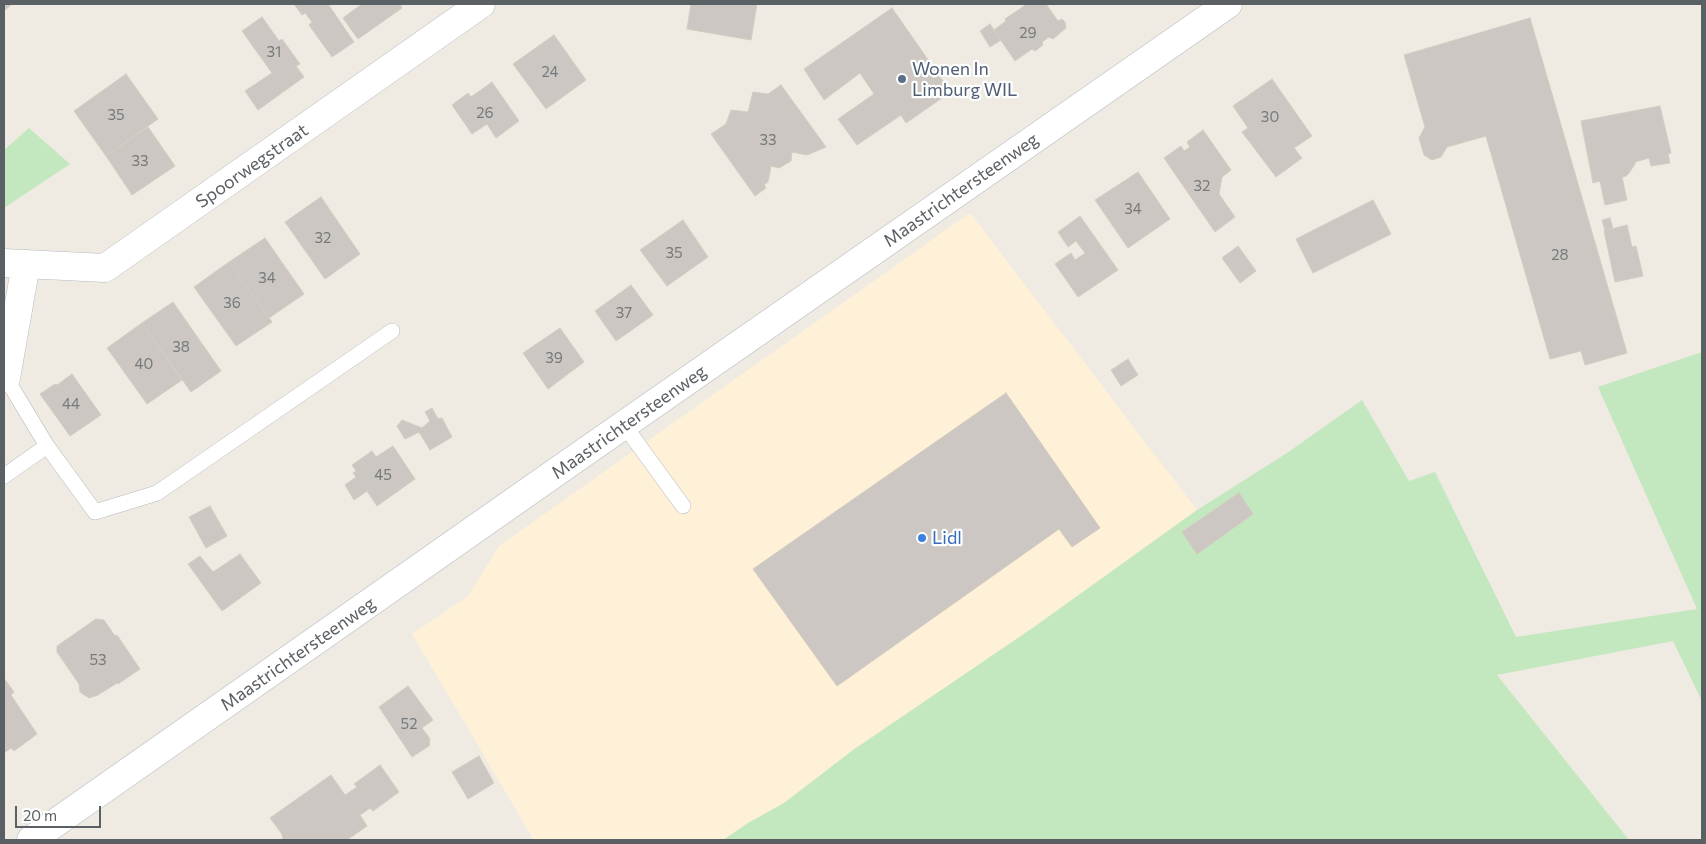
<!DOCTYPE html>
<html>
<head>
<meta charset="utf-8">
<style>
	body { margin:0 }
	#map { position:relative; width:1706px; height:844px; overflow:hidden; background:#efebe3; font-family:Commissioner,sans-serif }
	canvas { display:block }
	.frame { position:absolute; inset:0; border:5px solid #5b6064; pointer-events:none }
	.scale { position:absolute; left:15px; top:806px; width:86px; height:22px; box-sizing:border-box; border:2px solid #5b6064; border-top:0; padding-left:6px; font-size:15px; line-height:18px; white-space:nowrap; color:#5b6064; -webkit-text-stroke:4px #fff; paint-order:stroke }
</style>
</head>
<body>
<div id="map">
<canvas width="1706" height="844"></canvas>
<div class="frame"></div>
<div class="scale">20 m</div>
</div>
<script>
const context = document.querySelector('canvas').getContext('2d');
context.lineJoin = 'round';
function fill(path, color) {
  context.fillStyle = color;
  context.fill(path, 'evenodd');
}
function shape(rows) {
  const path = new Path2D();
  for (const r of rows) {
    path.moveTo(r[0], r[1]);
    for (let i = 2; i < r.length; i += 2) path.lineTo(r[i], r[i + 1]);
  }
  return path;
}
function strokePath(path, color, width, dash) {
  context.strokeStyle = color;
  context.lineWidth = width;
  context.lineCap = dash ? 'butt' : 'round';
  context.setLineDash(dash || []);
  context.stroke(path);
}
function drawText(font, color, halo, rows, align = 'center') {
  context.font = font + ' Commissioner,sans-serif';
  context.lineWidth = 4.5;
  context.setLineDash([]);
  context.textBaseline = 'middle';
  context.strokeStyle = halo;
  context.fillStyle = color;
  for (const [text, x, y, turn = 0] of rows) {
    context.save();
    context.translate(x, y);
    context.rotate((+turn || 0) * Math.PI / 180);
    context.textAlign = isNaN(turn) ? turn : align;
    if (halo) context.strokeText(text, 0, 0);
    context.fillText(text, 0, 0);
    context.restore();
  }
}
fill(shape([
	[970,213,1197,510,1034,627,853,750,784,803,748,823,723,840,534,840,412,634,468,596,499,546]
]), '#fff1d7');
fill(shape([
	[29,128,70,164,4,208,4,150],
	[1702,352,1702,701,1673,641,1497,675,1629,840,723,840,748,823,784,803,853,750,1034,627,1197,510,1287,453,1362,400,1409,481,1435,472,1516,637,1697,609,1598,387]
]), '#c3e7be');
const building = shape([
	[4,4,12,4,4,11,4,4],
	[294,4,328,4,354,42,332,57,309,25,312,22,305,13,302,15,294,4],
	[362,4,400,4,402,8,358,39,343,18,362,4],
	[691,4,757,4,751,40,687,29,691,4],
	[1027,4,1046,4,1058,21,1062,19,1065,22,1066,28,1053,39,1049,37,1042,42,1043,45,1035,51,1032,49,1015,61,994,30,1006,21,1005,19,1027,4],
	[892,8,945,84,936,90,942,98,906,123,901,115,857,145,838,119,874,94,860,73,824,100,804,69,892,8],
	[262,17,279,41,282,39,300,64,296,66,304,77,258,110,245,91,272,73,242,31,262,17],
	[1530,18,1627,353,1585,365,1581,351,1550,359,1486,136,1447,147,1441,157,1432,160,1424,155,1419,138,1425,127,1404,55,1530,18],
	[990,24,1001,40,990,47,980,31,990,24],
	[554,35,586,80,546,109,513,64,554,35],
	[126,74,158,119,106,156,74,111,126,74],
	[1272,79,1312,136,1294,148,1302,158,1276,177,1242,132,1248,128,1233,106,1272,79],
	[492,82,519,121,496,138,487,124,472,134,452,105,468,93,471,97,492,82],
	[781,85,826,147,807,155,792,152,791,161,779,168,771,166,768,182,764,185,766,188,755,196,711,134,726,124,731,110,748,112,753,92,768,94,781,85],
	[1660,106,1671,153,1668,154,1670,163,1651,166,1649,158,1635,162,1635,164,1629,173,1626,176,1622,177,1627,200,1605,205,1600,181,1593,183,1581,121,1660,106],
	[148,127,175,166,132,195,106,156,148,127],
	[1203,130,1231,170,1222,177,1219,194,1235,217,1215,232,1164,158,1181,146,1184,151,1190,147,1187,142,1203,130],
	[1138,172,1170,219,1128,248,1095,200,1138,172],
	[321,197,360,254,325,279,285,222,321,197],
	[1373,200,1391,234,1313,273,1296,239,1373,200],
	[1080,216,1118,270,1078,297,1055,264,1071,253,1075,260,1085,253,1076,241,1068,247,1058,232,1080,216],
	[1610,218,1613,229,1605,231,1602,220,1610,218],
	[683,220,708,257,667,286,640,250,683,220],
	[1627,225,1632,247,1636,246,1643,276,1615,282,1604,231,1627,225],
	[265,238,304,294,269,318,229,262,265,238],
	[1238,246,1256,271,1240,283,1222,258,1238,246],
	[229,262,272,322,236,346,194,287,229,262],
	[631,285,653,315,616,341,595,311,631,285],
	[173,302,221,371,191,392,142,323,173,302],
	[142,323,182,380,147,404,107,348,142,323],
	[560,328,584,362,548,389,523,353,560,328],
	[1128,359,1138,375,1121,386,1111,370,1128,359],
	[72,374,101,415,70,436,40,394,55,384,57,385,72,374],
	[1006,393,1100,528,1072,547,1059,529,837,686,753,569,1006,393],
	[432,408,438,419,442,418,452,437,430,450,419,432,405,439,397,426,402,420,422,428,430,421,425,412,432,408],
	[393,446,415,479,377,506,367,491,354,500,345,485,356,477,353,473,356,471,352,465,372,451,376,457,393,446],
	[1239,493,1253,514,1197,554,1182,532,1239,493],
	[210,506,227,536,206,548,189,517,210,506],
	[240,554,261,583,222,611,188,564,200,556,213,572,240,554],
	[96,619,104,620,115,636,117,635,140,669,118,684,117,683,98,695,89,698,80,692,79,684,57,652,57,646,96,619],
	[4,678,14,692,11,695,37,734,14,751,11,748,4,753,4,678],
	[408,686,433,720,422,728,430,739,429,746,412,757,379,707,408,686],
	[479,756,494,783,468,799,452,772,479,756],
	[380,765,399,792,373,811,370,808,360,815,367,826,347,840,283,840,282,834,270,818,331,775,345,795,357,787,354,784,380,765]
]);
fill(building, '#ccc7c2');
strokePath(building, '#d4ccc1', 1);
const service = shape([
	[6,378,47,446],
	[624,425,683,506],
	[4,476,47,446,95,512,157,493,392,331]
]);
const minor = shape([
	[4,263,105,268,481,4],
	[6,378,26,264]
]);
const secondary = shape([
	[31,840,572,461,1228,4]
]);
strokePath(service, '#b6babe', 16);
strokePath(minor, '#b6babe', 29);
strokePath(secondary, '#b5b9be', 29);
strokePath(service, '#fff', 15);
strokePath(minor, '#fff', 28);
strokePath(secondary, '#fff', 28);
for (const [x, y, r, color] of [
	[902,79,5,"#5c6f8a"],
	[922,538,5,"#3f7fe0"]
]) {
  const dot = new Path2D();
  dot.arc(x, y, r, 0, 2 * Math.PI);
  context.fillStyle = color;
  context.fill(dot);
  strokePath(dot, '#fff', 2);
}
drawText('15px', '#777a7c', null, [
	["29",1028,33],
	["31",274,52],
	["24",550,72],
	["26",485,113],
	["35",116,115],
	["30",1270,117],
	["33",768,140],
	["33",140,161],
	["32",1202,186],
	["34",1133,209],
	["32",323,238],
	["35",674,253],
	["28",1560,255],
	["34",267,278],
	["36",232,303],
	["37",624,313],
	["38",181,347],
	["39",554,358],
	["40",144,364],
	["44",71,404],
	["45",383,475],
	["53",98,660],
	["52",409,724]
]);
drawText('18px', '#4e5e75', '#fff', [
	["Wonen In",912,69],
	["Limburg WIL",912,90]
], 'left');
drawText('18px', '#5b6064', '#fff', [
	["Spoorwegstraat",252,166,-35],
	["Maastrichtersteenweg",961,190,-35],
	["Maastrichtersteenweg",629,422,-35],
	["Maastrichtersteenweg",298,654,-35]
]);
drawText('18px', '#366cbe', '#fff', [
	["Lidl",932,538]
], 'left');
</script>
</body>
</html>
